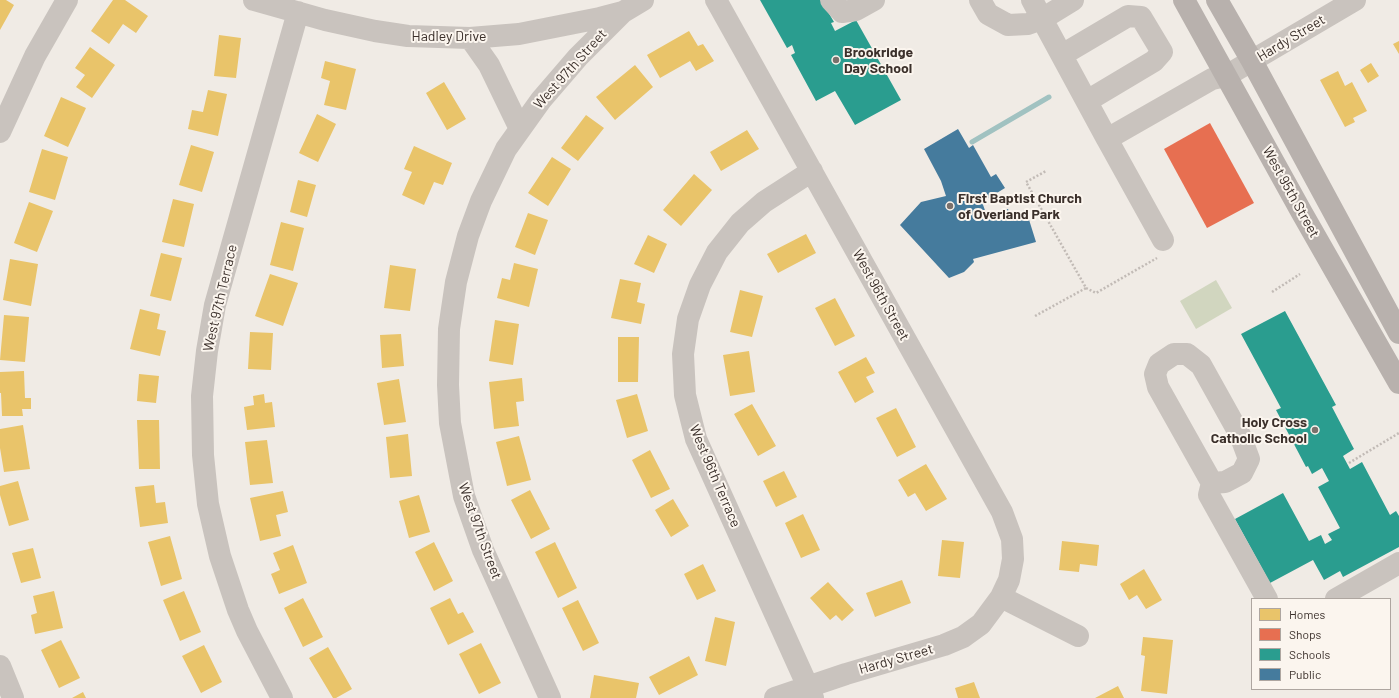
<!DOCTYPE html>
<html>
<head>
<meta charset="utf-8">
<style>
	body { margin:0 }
	#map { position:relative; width:1399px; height:698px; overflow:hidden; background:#f0ebe5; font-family:Barlow,sans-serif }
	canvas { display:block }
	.legend { position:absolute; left:1251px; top:598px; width:140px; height:92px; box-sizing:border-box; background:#fbf5ee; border:1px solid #aea6a0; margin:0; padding:5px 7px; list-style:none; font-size:12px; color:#3b302b }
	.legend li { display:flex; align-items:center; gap:8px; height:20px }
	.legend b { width:20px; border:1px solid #aea6a0 }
</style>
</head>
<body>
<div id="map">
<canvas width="1399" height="698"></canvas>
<ul class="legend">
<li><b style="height:11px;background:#e9c46a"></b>Homes</li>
<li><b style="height:11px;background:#e76f51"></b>Shops</li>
<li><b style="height:11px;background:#2a9d8f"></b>Schools</li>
<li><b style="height:11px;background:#457b9d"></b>Public</li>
</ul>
</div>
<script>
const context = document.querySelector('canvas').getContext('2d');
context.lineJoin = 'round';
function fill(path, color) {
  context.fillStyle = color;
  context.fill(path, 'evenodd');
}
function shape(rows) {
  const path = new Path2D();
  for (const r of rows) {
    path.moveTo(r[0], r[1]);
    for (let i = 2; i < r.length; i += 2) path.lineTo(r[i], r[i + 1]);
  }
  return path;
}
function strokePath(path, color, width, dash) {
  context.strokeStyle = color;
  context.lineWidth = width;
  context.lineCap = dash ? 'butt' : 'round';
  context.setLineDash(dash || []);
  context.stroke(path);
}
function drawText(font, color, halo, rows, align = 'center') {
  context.font = font + ' Barlow,sans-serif';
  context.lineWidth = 4;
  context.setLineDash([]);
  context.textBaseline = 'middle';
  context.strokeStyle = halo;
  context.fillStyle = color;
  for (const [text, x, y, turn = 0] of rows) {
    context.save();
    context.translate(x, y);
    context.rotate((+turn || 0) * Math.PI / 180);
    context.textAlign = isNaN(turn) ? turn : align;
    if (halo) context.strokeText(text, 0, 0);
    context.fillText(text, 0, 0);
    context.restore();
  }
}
fill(shape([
	[1216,280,1232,308,1196,329,1180,301]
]), '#d1d6bf');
fill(shape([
	[0,0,6,0,14,5,0,30],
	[113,0,125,0,148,16,136,33,123,24,109,44,91,31],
	[689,31,698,46,703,44,714,61,696,71,690,61,660,78,647,55],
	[219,35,241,38,236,78,214,76],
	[1399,41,1399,54,1393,44],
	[90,47,115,65,92,98,76,87,85,75,75,68],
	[325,61,356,69,346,110,324,105,330,81,321,78],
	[1371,63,1379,76,1368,83,1360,70],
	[635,65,653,87,615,120,596,97],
	[1338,71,1345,86,1352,82,1367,111,1353,118,1355,122,1345,127,1320,80],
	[444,82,466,119,447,130,426,93],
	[208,90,227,94,218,136,188,129,192,110,203,112],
	[61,97,86,108,68,147,44,136],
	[317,114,336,124,318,162,299,153],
	[586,115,604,128,578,161,561,148],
	[747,130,759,149,721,171,710,152],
	[191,145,214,152,202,192,179,185],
	[414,146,452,163,443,185,434,182,424,205,402,195,412,172,404,169],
	[42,149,68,157,55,200,29,192],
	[552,157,571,169,548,206,528,193],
	[694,174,712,190,681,226,663,210],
	[298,180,316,185,307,217,290,212],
	[173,199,194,204,184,247,162,242],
	[29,202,53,211,37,252,14,243],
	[528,213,548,220,535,255,515,247],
	[281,222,304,228,293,271,270,265],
	[806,234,816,253,778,273,767,254],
	[648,235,667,244,654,273,634,264],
	[161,253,182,258,171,301,150,296],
	[10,259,38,264,31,306,3,300],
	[514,263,538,269,529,307,497,298,502,278,510,280],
	[390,265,416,269,410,311,384,308],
	[270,274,298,283,283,326,255,316],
	[620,279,641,283,637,302,645,304,641,324,611,318],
	[740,290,763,296,752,337,730,332],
	[835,298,855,336,835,346,815,308],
	[140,309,160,314,157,329,166,331,160,356,130,349],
	[4,315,29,317,25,362,0,360],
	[495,320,519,324,513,365,489,361],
	[250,332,273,333,271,370,248,369],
	[401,334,404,366,382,368,380,335],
	[618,337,639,337,638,382,618,382],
	[749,351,755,392,730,396,723,355],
	[866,357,875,373,866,377,874,392,855,403,838,372],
	[24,371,25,398,31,398,31,409,22,409,23,416,2,416,1,393,0,393,0,372],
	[139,374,159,376,156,403,137,401],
	[522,378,524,401,516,402,519,426,494,429,489,382],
	[399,379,406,422,384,425,377,383],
	[264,394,265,403,272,402,275,427,247,430,244,407,254,405,253,396],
	[637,394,648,431,627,438,616,400],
	[752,404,776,446,758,456,734,414],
	[896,408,916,447,897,457,876,418],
	[137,420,159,420,160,469,139,469],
	[23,425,30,469,4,472,0,448,0,429],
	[408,434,412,476,390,478,386,437],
	[519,436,531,480,507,486,496,442],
	[267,440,273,483,250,485,245,442],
	[650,450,670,489,651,498,632,460],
	[926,464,947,499,926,511,915,493,908,497,898,480],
	[784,471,797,497,776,507,763,481],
	[18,481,29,520,9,526,0,495,0,486],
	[154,485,156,503,165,502,168,523,140,527,135,487],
	[530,490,550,529,531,539,511,500],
	[283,491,288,512,276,515,281,536,260,541,250,498],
	[419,495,430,532,409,538,399,501],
	[673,499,689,526,671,537,655,510],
	[803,514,820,550,801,558,785,523],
	[170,536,182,579,161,586,148,542],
	[942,540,964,542,960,578,938,576],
	[1062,541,1099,545,1097,566,1080,564,1079,572,1059,570],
	[434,542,453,581,434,591,415,552],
	[555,542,577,588,558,598,535,552],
	[293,545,307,583,279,594,271,574,280,570,273,553],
	[33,548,41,578,21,583,12,553],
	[703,564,716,591,697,600,684,574],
	[1144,569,1162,600,1146,609,1137,595,1129,600,1120,584],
	[902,580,911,603,875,617,866,593],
	[828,582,854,610,842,621,836,615,830,620,810,598],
	[54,591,63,628,35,634,31,615,37,613,33,596],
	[184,591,201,632,180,641,163,600],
	[303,598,323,637,303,647,284,608],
	[450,598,458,614,463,612,474,632,448,645,430,608],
	[578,600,599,643,583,651,562,608],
	[715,617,735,622,726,666,705,661],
	[1143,637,1173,640,1167,694,1141,691,1145,656,1141,655],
	[61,640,80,678,59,688,41,650],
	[481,643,501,683,479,694,459,654],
	[204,645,222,682,201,693,182,656],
	[328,647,352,689,336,698,333,698,309,658],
	[689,656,698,675,659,695,649,677],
	[594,675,639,683,636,698,590,698],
	[974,682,980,698,958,698,955,688],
	[1118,686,1124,698,1095,698],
	[83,692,86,698,72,698]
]), '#e9c46a');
fill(shape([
	[1210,123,1254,203,1207,228,1164,149]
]), '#e76f51');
fill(shape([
	[760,0,821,0,834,22,831,23,835,31,856,20,901,100,855,125,835,91,816,101,791,55,795,53,792,45,787,48],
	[1285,311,1336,405,1332,407,1354,449,1343,456,1350,469,1362,462,1390,515,1396,511,1399,516,1399,547,1343,577,1340,571,1324,580,1313,560,1270,583,1235,519,1283,493,1309,541,1321,535,1325,544,1332,540,1328,534,1340,528,1318,487,1329,481,1322,468,1312,474,1308,466,1306,467,1276,410,1281,408,1241,334]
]), '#2a9d8f');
fill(shape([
	[958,129,969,148,973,145,991,177,996,174,1005,188,982,202,987,216,1008,209,1010,214,1026,210,1036,242,973,259,974,262,964,272,949,278,900,225,921,202,946,196,941,181,924,149]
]), '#457b9d');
strokePath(shape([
	[972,142,1049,97]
]), '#a1c2c1', 5);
strokePath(shape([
	[1086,288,1096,293,1157,258],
	[1272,292,1300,274],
	[1035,316,1086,288,1026,182,1046,171],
	[1349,463,1399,433]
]), '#c2bbb6', 2.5, [2, 2]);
strokePath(shape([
	[254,0,325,20,375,31,408,36,470,38,519,34,600,18,623,12,643,0],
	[716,0,1002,512,1012,539,1013,559,1009,580,1001,597,981,624,963,637,944,645,846,674,775,698],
	[831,0,842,12,856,10,874,0],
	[980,0,988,14,1008,25,1028,24,1042,19,1032,0],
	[1073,0,1042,19,1107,139],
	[470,38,489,65,520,129],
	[1062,55,1128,16,1141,17,1162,52,1154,61,1087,101],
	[0,132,35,56,67,0],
	[812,171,764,202,740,223,717,252,700,285,688,319,683,354,685,395,696,439,813,698],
	[1163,240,1107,139,1212,79,1226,76,1355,0],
	[1212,483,1158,387,1155,374,1159,364,1174,354,1187,354,1201,365,1240,435,1249,459,1242,473,1225,482,1212,483,1209,495,1267,599],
	[1001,597,1078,636],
	[1336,599,1399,563],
	[0,666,13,698],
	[282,698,247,631,238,610,220,556,208,504,203,455,202,396,207,351,215,305,298,12],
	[550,698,483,550,464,496,450,423,448,385,449,329,456,282,468,236,481,201,506,149,541,100,578,57,623,12]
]), '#c9c3be', 22);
strokePath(shape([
	[1184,0,1302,213,1399,383],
	[1217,0,1252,61,1399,333]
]), '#b8b1ad', 22);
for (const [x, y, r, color] of [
	[836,60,4,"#7a716c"],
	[950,206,4,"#7a716c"],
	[1315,430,4,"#7a716c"]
]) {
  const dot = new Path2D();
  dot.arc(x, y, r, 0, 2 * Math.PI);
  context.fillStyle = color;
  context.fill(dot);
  strokePath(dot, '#fbf5ee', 1.5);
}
drawText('14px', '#3b302b', '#fbf5ee', [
	["Hadley Drive",449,36],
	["Hardy Street",1291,38,-31],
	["West 97th Street",570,69,-48],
	["West 95th Street",1291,192,61],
	["West 96th Street",881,295,61],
	["West 97th Terrace",220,298,-77],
	["West 96th Terrace",715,476,67],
	["West 97th Street",480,531,70],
	["Hardy Street",896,659,-16]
]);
drawText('bold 14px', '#3b302b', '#fbf5ee', [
	["Brookridge",844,52],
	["Day School",844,68],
	["First Baptist Church",958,198],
	["of Overland Park",958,214],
	["Holy Cross",1307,422,"right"],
	["Catholic School",1307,438,"right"]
], 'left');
</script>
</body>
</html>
